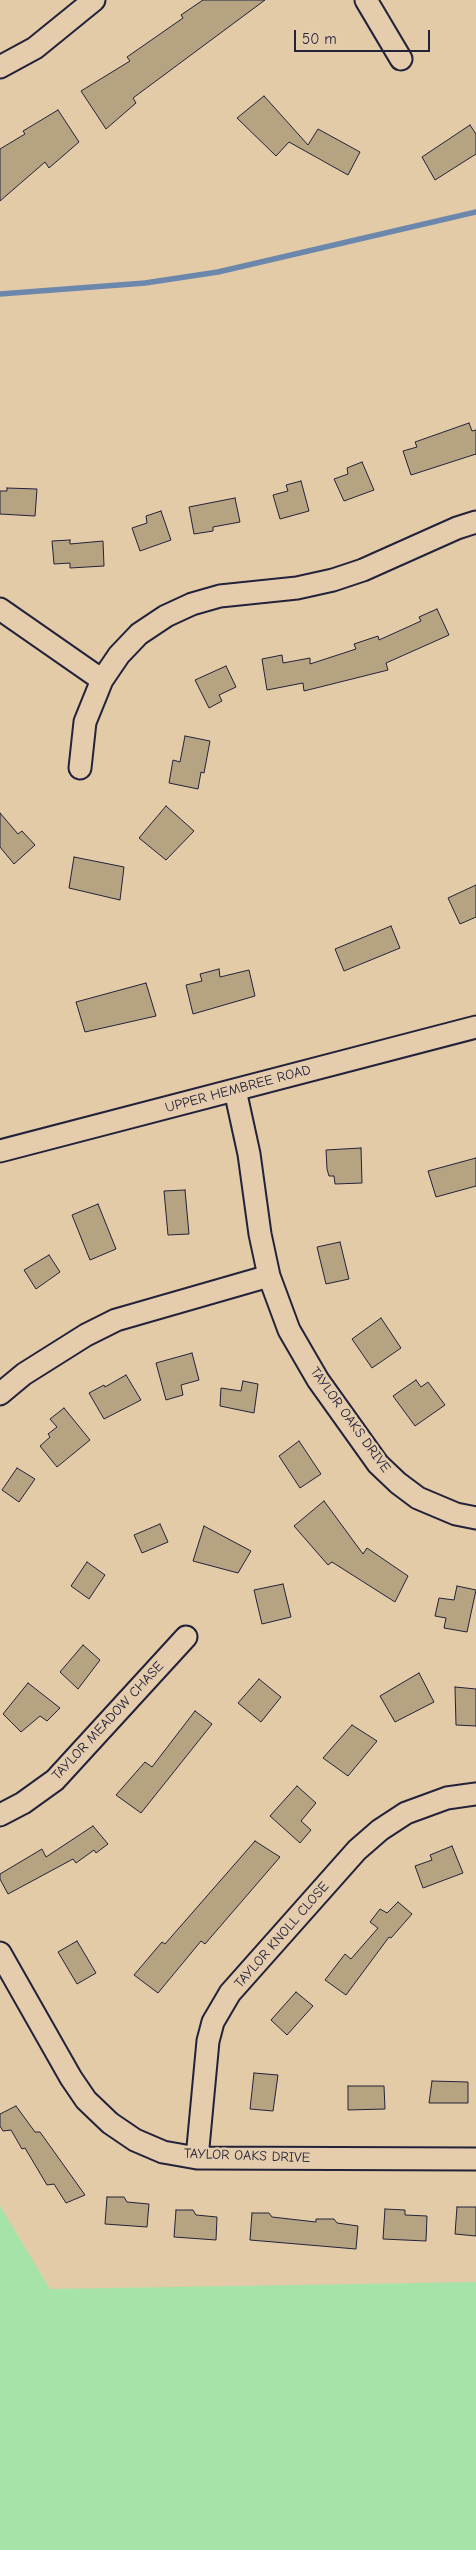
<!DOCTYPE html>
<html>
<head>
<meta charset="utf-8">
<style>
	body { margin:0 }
	#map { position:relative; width:476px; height:2550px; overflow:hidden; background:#e3cba8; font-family:"Comic Neue",sans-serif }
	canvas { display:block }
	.scale { position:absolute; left:294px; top:30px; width:136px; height:22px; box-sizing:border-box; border:2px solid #22223b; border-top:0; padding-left:6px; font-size:15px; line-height:18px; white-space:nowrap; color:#22223b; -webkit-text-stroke:4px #e4ccac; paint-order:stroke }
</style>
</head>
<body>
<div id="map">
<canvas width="476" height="2550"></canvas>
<div class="scale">50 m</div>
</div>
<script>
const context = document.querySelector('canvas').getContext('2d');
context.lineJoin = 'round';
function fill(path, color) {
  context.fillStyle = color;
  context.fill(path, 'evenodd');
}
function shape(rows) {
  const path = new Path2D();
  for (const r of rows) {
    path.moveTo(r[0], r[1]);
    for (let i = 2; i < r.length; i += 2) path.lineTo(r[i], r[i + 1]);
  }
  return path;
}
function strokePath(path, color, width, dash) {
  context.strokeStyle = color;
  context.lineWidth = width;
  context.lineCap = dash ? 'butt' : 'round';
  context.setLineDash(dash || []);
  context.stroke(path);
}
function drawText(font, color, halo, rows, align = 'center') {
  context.font = font + ' "Comic Neue",sans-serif';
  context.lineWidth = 4.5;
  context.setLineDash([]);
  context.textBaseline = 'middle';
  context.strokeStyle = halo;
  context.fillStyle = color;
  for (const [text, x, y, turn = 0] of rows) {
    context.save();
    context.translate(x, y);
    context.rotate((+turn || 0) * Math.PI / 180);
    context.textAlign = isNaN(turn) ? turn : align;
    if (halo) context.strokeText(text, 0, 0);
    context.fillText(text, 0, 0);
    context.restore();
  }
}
fill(shape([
	[0,2206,50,2289,476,2282,476,2550,0,2550]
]), '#a6e3a9');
strokePath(shape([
	[0,294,145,283,218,272,476,212]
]), '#6b87ac', 5.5);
const building = shape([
	[203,0,265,0,133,98,136,103,106,129,81,91,130,61,127,57,183,18,181,15,203,0],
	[264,96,308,145,318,129,360,152,348,175,289,142,276,156,237,118,264,96],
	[58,110,79,142,49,168,45,162,0,201,0,149,25,134,23,131,58,110],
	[470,125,476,134,476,154,435,180,422,157,470,125],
	[469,423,472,431,476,430,476,454,411,475,403,451,417,447,415,442,469,423],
	[362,462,374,490,344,501,334,479,348,474,347,468,362,462],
	[301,481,309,511,280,519,273,495,288,491,286,485,301,481],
	[7,488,37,489,35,516,0,514,0,491,7,491,7,488],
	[235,498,240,522,213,527,213,531,194,534,189,507,235,498],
	[161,511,171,540,140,551,132,528,147,523,146,516,161,511],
	[70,540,70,544,103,541,104,566,70,568,70,563,54,564,52,541,70,540],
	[437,609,449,635,386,663,388,670,304,691,303,683,267,690,262,659,282,655,283,663,310,658,310,664,356,649,354,644,378,636,379,640,421,621,419,617,437,609],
	[226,666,236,687,219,695,222,701,209,708,195,680,226,666],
	[185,736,210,741,204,773,201,772,198,789,169,783,173,760,180,762,185,736],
	[166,806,194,831,166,860,139,838,166,806],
	[0,813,18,834,22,831,35,845,14,864,0,847,0,813],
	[74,857,124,867,120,900,69,888,74,857],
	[476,885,476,917,460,924,448,898,476,885],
	[391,926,400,948,344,971,335,949,391,926],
	[219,969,220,977,249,970,255,996,193,1014,186,985,202,981,200,974,219,969],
	[146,983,156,1016,85,1032,76,1002,146,983],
	[361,1148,362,1183,335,1184,334,1176,329,1176,327,1169,326,1150,361,1148],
	[476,1158,476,1186,436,1197,428,1171,476,1158],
	[185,1190,189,1234,168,1235,164,1191,185,1190],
	[98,1204,116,1249,90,1260,72,1215,98,1204],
	[340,1242,349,1279,326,1284,317,1247,340,1242],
	[49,1255,60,1272,36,1289,24,1270,49,1255],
	[381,1318,401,1348,372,1368,352,1339,381,1318],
	[192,1353,199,1380,181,1385,183,1395,166,1400,156,1363,192,1353],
	[126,1375,141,1400,104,1419,89,1393,104,1385,105,1387,126,1375],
	[416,1380,421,1387,428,1382,445,1405,415,1426,393,1396,416,1380],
	[243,1381,258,1384,254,1413,220,1406,221,1388,241,1391,243,1381],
	[64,1408,90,1440,57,1467,40,1446,50,1437,48,1434,57,1427,50,1419,64,1408],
	[299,1441,321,1474,300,1488,279,1456,299,1441],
	[17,1468,35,1479,19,1502,2,1490,17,1468],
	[324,1501,363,1554,367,1548,408,1576,395,1602,332,1562,328,1565,294,1526,324,1501],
	[160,1524,168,1542,142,1553,134,1535,160,1524],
	[204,1526,251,1551,238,1573,193,1561,204,1526],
	[87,1562,105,1575,89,1599,71,1586,87,1562],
	[283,1584,291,1617,262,1624,254,1590,283,1584],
	[457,1586,476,1590,467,1632,444,1628,446,1618,435,1616,439,1598,454,1600,457,1586],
	[83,1645,100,1660,78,1689,60,1672,83,1645],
	[419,1673,434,1702,395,1722,380,1696,419,1673],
	[259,1679,281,1697,261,1722,238,1703,259,1679],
	[28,1683,60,1708,47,1721,40,1716,21,1732,3,1714,28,1683],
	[455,1687,476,1689,476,1726,456,1725,455,1687],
	[195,1711,212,1724,141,1813,116,1795,145,1762,152,1767,195,1711],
	[352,1725,377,1741,348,1776,323,1758,352,1725],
	[297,1786,316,1803,301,1821,311,1830,300,1843,270,1816,297,1786],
	[93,1826,108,1844,96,1853,94,1850,76,1863,73,1859,8,1894,0,1879,0,1874,42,1849,46,1857,93,1826],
	[255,1841,280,1857,205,1944,201,1941,158,1993,134,1975,162,1942,165,1944,255,1841],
	[452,1846,463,1873,423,1888,415,1866,432,1860,430,1855,452,1846],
	[398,1902,412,1914,391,1938,389,1937,346,1995,325,1980,345,1954,351,1959,378,1928,370,1922,380,1909,387,1913,398,1902],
	[77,1941,96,1973,77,1984,58,1952,77,1941],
	[296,1992,313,2006,287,2035,271,2020,296,1992],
	[254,2073,278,2075,273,2111,250,2109,254,2073],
	[432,2081,468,2082,468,2103,429,2103,432,2081],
	[348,2086,384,2086,385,2109,348,2110,348,2086],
	[16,2106,35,2132,40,2132,85,2195,66,2203,54,2184,47,2185,25,2148,22,2149,11,2130,3,2131,0,2126,0,2114,16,2106],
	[107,2197,124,2197,127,2202,149,2204,147,2227,105,2224,107,2197],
	[457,2207,476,2207,476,2236,455,2234,457,2207],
	[385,2209,405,2210,405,2215,427,2216,426,2241,383,2239,385,2209],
	[176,2210,193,2210,196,2215,217,2217,216,2240,174,2237,176,2210],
	[252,2213,269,2213,272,2217,316,2222,316,2219,334,2219,337,2223,358,2226,356,2249,250,2240,252,2213]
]);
fill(building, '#b6a382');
strokePath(building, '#22223b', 1);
const minor = shape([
	[366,0,401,59],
	[0,67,35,48,94,0],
	[0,609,102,680],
	[80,768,85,722,102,680,119,655,139,634,166,616,192,604,220,596,297,588,333,580,363,570,457,528,476,522],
	[235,1090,249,1154,260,1234,269,1276,289,1330,318,1380,378,1464,398,1483,418,1498,456,1514,476,1518],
	[0,1151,476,1027],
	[0,1394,24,1374,86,1335,116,1320,269,1276],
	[0,1815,23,1803,55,1780,186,1637],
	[0,1953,71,2078,86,2100,110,2123,135,2140,163,2152,197,2158,476,2159],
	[197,2158,208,2041,213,2022,230,1993,357,1850,380,1830,406,1813,447,1798,476,1794]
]);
strokePath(minor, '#22223b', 25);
strokePath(minor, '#e4ccac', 21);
drawText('14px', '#22223b', '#e4ccac', [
	["UPPER HEMBREE ROAD",238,1089,-15],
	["TAYLOR OAKS DRIVE",350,1420,54],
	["TAYLOR MEADOW CHASE",108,1721,-47],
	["TAYLOR KNOLL CLOSE",282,1935,-49],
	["TAYLOR OAKS DRIVE",247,2156,2]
]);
</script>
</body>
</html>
